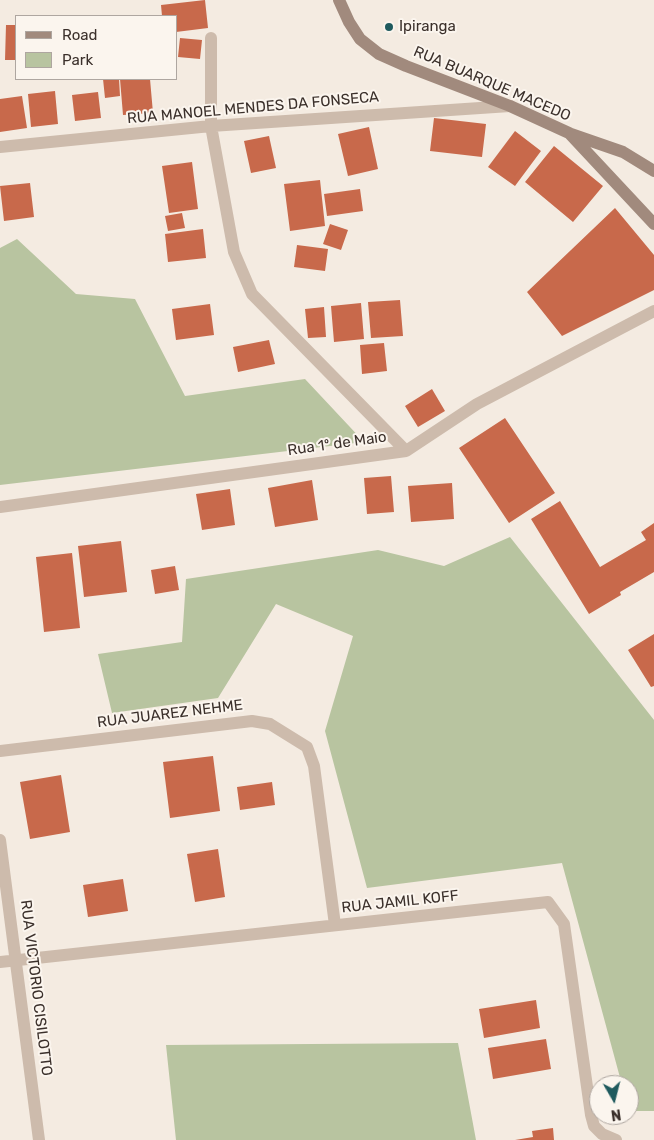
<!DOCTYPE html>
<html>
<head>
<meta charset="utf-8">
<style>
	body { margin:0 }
	#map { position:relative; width:654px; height:1140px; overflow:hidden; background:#f4ebe1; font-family:Rubik,sans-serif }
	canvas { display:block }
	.legend { position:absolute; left:15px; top:15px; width:162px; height:65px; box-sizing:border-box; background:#fbf5ee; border:1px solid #aea6a0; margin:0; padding:6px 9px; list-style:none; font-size:15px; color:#3b302b }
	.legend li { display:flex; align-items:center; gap:10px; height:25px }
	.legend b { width:25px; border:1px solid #aea6a0 }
	.north { position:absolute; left:589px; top:1075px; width:50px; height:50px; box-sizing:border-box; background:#fbf5ee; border:1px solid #aea6a0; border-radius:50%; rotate:172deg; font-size:14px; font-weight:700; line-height:20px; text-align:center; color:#3b302b }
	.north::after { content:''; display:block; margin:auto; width:18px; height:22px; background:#1f5a5e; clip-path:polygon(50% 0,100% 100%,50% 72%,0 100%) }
</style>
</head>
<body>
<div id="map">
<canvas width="654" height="1140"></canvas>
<ul class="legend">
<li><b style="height:6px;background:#a18a7d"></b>Road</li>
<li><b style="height:14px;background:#b8c4a0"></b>Park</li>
</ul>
<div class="north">N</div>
</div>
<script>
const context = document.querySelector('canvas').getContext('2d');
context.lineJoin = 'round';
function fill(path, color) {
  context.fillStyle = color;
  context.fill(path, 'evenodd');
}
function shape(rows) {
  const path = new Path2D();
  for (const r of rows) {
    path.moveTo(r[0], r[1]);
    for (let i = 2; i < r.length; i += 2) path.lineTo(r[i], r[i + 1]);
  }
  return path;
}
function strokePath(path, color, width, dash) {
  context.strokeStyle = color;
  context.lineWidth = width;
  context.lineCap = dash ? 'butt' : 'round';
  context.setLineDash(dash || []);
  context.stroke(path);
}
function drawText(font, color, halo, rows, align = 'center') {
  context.font = font + ' Rubik,sans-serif';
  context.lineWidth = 4;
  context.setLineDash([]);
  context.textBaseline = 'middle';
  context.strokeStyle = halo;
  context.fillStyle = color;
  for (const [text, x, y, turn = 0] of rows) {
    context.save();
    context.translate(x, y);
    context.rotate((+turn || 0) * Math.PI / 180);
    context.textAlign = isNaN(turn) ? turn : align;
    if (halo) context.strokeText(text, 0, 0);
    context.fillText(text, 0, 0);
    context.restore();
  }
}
fill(shape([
	[17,239,76,294,135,299,185,396,305,379,364,442,0,485,0,248],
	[510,537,654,720,654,1111,629,1111,629,1085,622,1085,562,863,367,888,325,731,353,636,276,604,218,698,112,713,98,654,182,642,186,579,378,550,444,566],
	[458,1043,476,1140,176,1140,166,1045]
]), '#b8c4a0');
fill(shape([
	[205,0,208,28,176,32,176,16,162,16,161,5],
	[6,25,16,25,16,60,5,60],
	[180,38,202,40,200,59,178,57],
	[103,79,119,79,120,96,105,98],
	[120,79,150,79,153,113,123,115],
	[55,91,58,124,31,127,28,94],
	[98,92,101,118,75,121,72,95],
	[22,96,27,128,0,132,0,99],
	[434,118,486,124,482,157,430,151],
	[369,127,378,169,348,176,338,134],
	[515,131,541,151,515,186,488,167],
	[269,136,276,168,251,173,244,141],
	[554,146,603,186,573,222,525,182],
	[192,162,198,209,169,213,162,166],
	[320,180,325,226,290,231,284,184],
	[30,183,34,217,4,221,0,186],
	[360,189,363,211,327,216,324,194],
	[615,208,654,255,654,290,562,336,527,292],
	[182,213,185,228,168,231,165,216],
	[330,224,348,230,341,250,323,244],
	[203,229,206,258,168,262,165,234],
	[297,245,328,249,325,271,294,267],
	[400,300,403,336,371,338,368,302],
	[361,303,364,339,334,342,331,306],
	[210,304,214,335,176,340,172,309],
	[324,307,326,337,308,338,305,309],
	[269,340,275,364,238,372,233,347],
	[384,343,387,371,362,374,360,345],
	[432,389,445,411,418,427,405,406],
	[505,418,555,493,509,523,459,448],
	[391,476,394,512,367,514,364,478],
	[312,480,318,520,275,527,268,488],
	[452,483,454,519,411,522,408,486],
	[230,489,235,525,202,530,196,494],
	[560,501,600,567,646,540,641,532,654,523,654,572,620,592,621,595,589,614,531,519],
	[121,541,127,592,84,597,78,546],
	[72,553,80,628,44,632,36,557],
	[175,566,179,590,155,594,151,570],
	[654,634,654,686,651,687,628,650],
	[213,756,220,811,170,818,163,762],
	[61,775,70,832,30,839,20,782],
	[272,782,275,805,240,810,237,787],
	[218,849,225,897,195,902,187,854],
	[123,879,128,911,88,917,83,885],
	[536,1000,540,1028,484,1038,479,1009],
	[546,1039,551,1069,493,1079,488,1048],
	[553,1128,554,1140,515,1140,533,1137,532,1131]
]), '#c8694b');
strokePath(shape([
	[211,38,211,126,234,252,252,294,406,451],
	[0,147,211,126,510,106],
	[0,507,406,451,477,404,654,311],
	[0,751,252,721,270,724,307,747,314,766,335,925],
	[0,840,39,1140],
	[0,962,548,902,564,924,591,1115,594,1126,602,1134,616,1140]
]), '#cdbbac', 12);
strokePath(shape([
	[339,0,349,22,360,39,379,54,406,66,510,106,569,133,654,224],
	[571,134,623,152,654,171]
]), '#a18a7d', 12);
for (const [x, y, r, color] of [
	[389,27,5,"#1f5a5e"]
]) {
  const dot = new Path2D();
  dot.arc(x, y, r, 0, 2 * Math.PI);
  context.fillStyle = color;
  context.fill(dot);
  strokePath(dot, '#fbf5ee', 2);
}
drawText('15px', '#3b302b', '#fbf5ee', [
	["Ipiranga",399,27]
], 'left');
drawText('15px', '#3b302b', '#fbf5ee', [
	["RUA BUARQUE MACEDO",492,84,23],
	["RUA MANOEL MENDES DA FONSECA",253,108,-5],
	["Rua 1º de Maio",337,444,-8],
	["RUA JUAREZ NEHME",170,714,-7],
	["RUA JAMIL KOFF",400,902,-6],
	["RUA VICTORIO CISILOTTO",36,988,83]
]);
</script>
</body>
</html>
